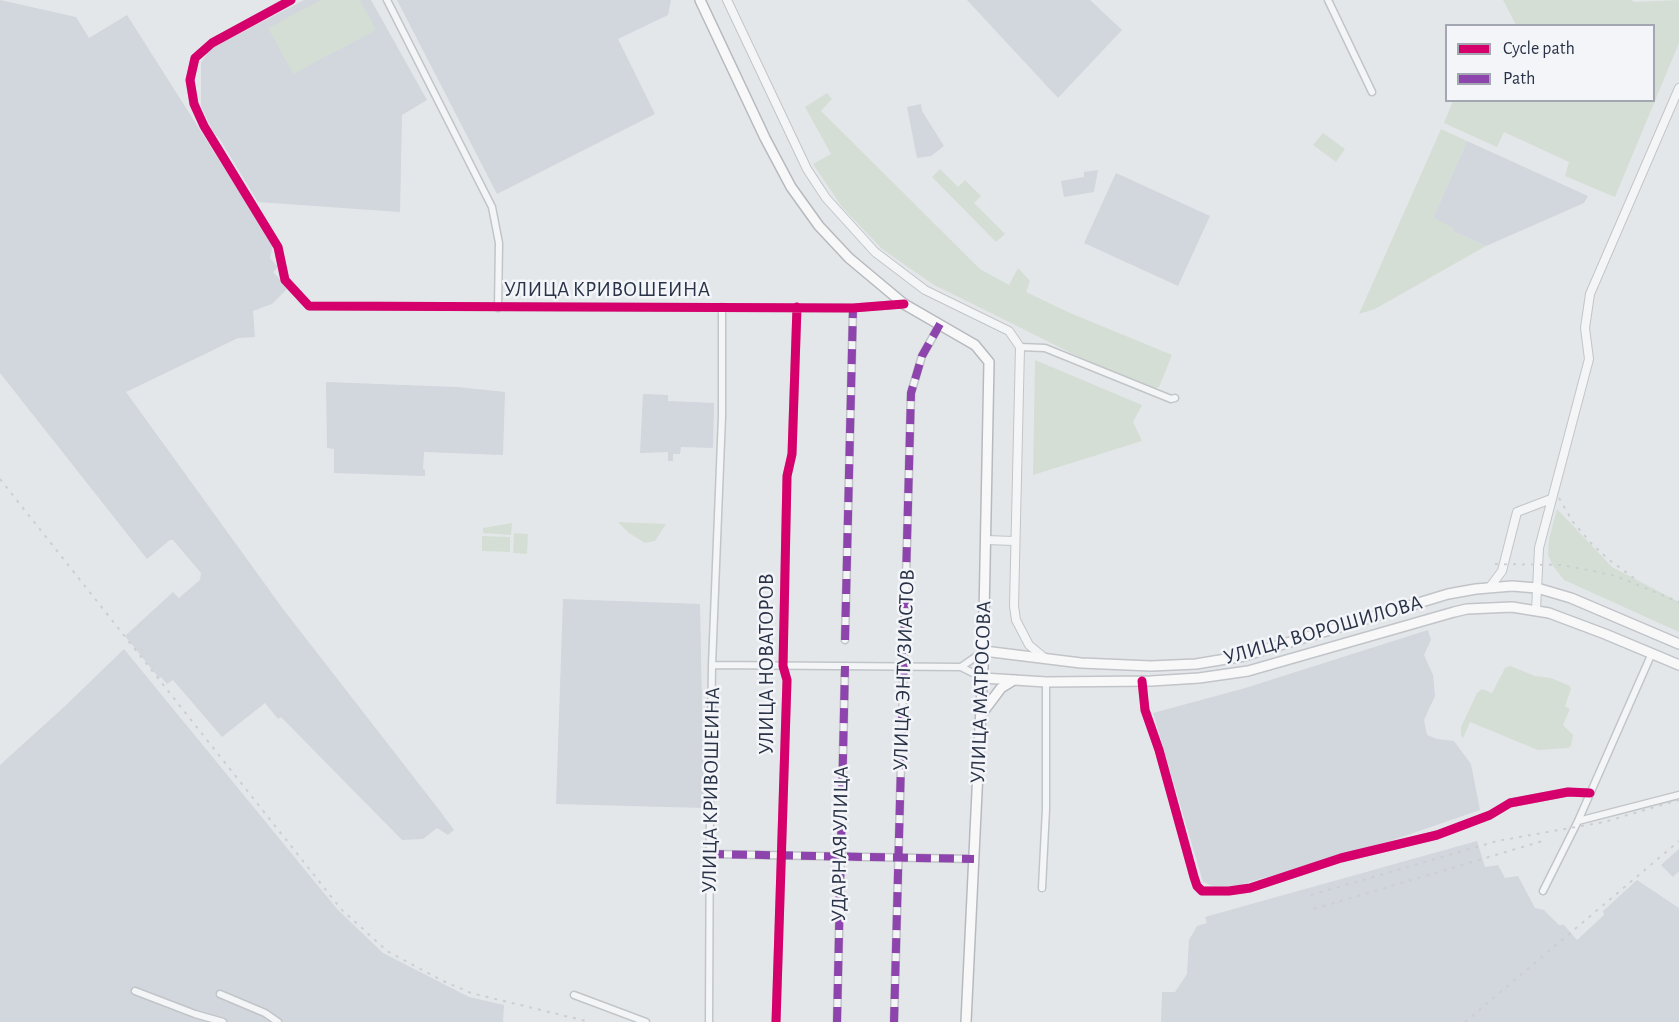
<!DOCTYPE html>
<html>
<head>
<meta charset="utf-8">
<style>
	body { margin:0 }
	#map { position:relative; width:1679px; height:1022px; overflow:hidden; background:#e4e7ea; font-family:"Alegreya Sans",sans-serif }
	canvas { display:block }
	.legend { position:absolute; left:1445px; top:24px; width:210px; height:78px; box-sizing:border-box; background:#f3f5f9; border:2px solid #a2a7b1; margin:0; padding:8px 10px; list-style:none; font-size:18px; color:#293246 }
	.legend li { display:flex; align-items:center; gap:12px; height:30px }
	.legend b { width:30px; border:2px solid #a2a7b1 }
</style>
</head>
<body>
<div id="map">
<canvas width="1679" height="1022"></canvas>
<ul class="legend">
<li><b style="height:8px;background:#d6006c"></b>Cycle path</li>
<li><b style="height:8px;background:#8e44ad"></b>Path</li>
</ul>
</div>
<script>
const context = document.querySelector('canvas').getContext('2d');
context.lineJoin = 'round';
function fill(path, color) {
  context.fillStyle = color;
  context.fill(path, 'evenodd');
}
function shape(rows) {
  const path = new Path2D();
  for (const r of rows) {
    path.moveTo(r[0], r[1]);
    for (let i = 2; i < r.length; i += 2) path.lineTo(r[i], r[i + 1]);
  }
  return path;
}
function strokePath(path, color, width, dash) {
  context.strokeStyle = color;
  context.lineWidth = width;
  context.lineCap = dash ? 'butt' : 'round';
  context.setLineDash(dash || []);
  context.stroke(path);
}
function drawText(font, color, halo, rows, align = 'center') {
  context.font = font + ' "Alegreya Sans",sans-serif';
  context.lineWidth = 5;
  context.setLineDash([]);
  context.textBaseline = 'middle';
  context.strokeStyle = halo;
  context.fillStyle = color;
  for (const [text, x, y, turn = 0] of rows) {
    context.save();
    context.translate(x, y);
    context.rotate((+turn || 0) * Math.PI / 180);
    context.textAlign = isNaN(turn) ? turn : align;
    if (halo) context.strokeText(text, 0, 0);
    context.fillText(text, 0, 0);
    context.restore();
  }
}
fill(shape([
	[0,0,76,17,89,38,127,15,273,245,270,258,278,267,273,272,288,288,272,304,253,311,255,337,238,338,126,392,283,609,440,811,454,830,448,835,437,828,423,839,402,840,281,717,278,719,265,703,222,737,173,680,167,684,161,677,159,678,125,636,173,592,179,598,200,580,201,573,173,540,170,540,147,559,0,373],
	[304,0,371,0,427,100,402,115,400,212,258,202,219,138,213,132,201,106,201,63,210,49],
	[397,0,671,0,668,15,618,39,655,114,497,194],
	[967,0,1090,0,1122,30,1058,98],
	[921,104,922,111,944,146,931,156,917,158,907,107],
	[1467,141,1588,196,1584,203,1486,246,1452,231,1453,228,1433,218],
	[1098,170,1094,192,1064,197,1061,181,1084,177,1084,172],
	[1116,173,1210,216,1178,286,1084,243],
	[326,382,457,387,505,392,503,455,424,452,423,469,425,470,425,476,334,473,334,449,327,448],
	[643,394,668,395,668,401,714,403,713,448,681,447,680,454,673,454,673,461,668,461,668,452,640,453],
	[563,599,700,604,704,808,556,804],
	[1428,630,1431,640,1424,655,1433,675,1435,696,1424,720,1427,735,1437,739,1454,741,1471,764,1480,810,1396,839,1236,886,1213,886,1203,882,1153,713,1242,689],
	[124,649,337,909,383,953,469,997,504,1005,503,1022,0,1022,0,765,64,707],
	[1477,841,1485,867,1498,865,1505,878,1518,876,1535,908,1544,910,1559,925,1564,925,1577,940,1604,915,1603,911,1637,880,1679,908,1679,1022,1161,1022,1162,992,1175,992,1187,974,1189,940,1197,926,1207,923,1205,917],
	[1679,849,1679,871,1673,877,1661,865]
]), '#d2d6dd');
fill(shape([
	[321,0,360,0,376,30,293,74,268,28],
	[1503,0,1631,0,1634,2,1679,0,1679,43,1615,197,1565,176,1569,162,1504,132,1497,147,1444,123,1453,101,1654,100,1654,26,1516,25],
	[827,93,832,99,821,111,980,269,1009,285,1018,268,1030,281,1026,292,1070,313,1172,355,1159,387,1152,389,1073,354,985,310,934,285,882,249,842,207,813,164,831,154,805,107],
	[1441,129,1467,141,1433,218,1453,227,1452,231,1486,246,1375,309,1359,314],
	[1323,133,1345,149,1336,162,1313,145],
	[940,169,958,187,965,180,981,196,974,203,1005,234,996,242,932,177],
	[1035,360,1142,405,1133,422,1142,441,1033,475],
	[1557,509,1612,567,1679,602,1679,632,1564,580,1553,566,1548,555,1549,539],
	[618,522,666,524,655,541,645,543,629,533],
	[512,523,511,535,483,533,483,528],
	[514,533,528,534,527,554,513,553],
	[482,536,510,537,510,552,482,551],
	[1510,666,1535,676,1551,678,1570,686,1571,689,1565,706,1570,709,1563,725,1573,735,1571,746,1568,748,1538,750,1470,722,1463,738,1461,736,1461,727,1477,693,1482,689,1492,693,1505,668]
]), '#d4ded5');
const minor = shape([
	[291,0,212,43,195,58,190,80,194,104,204,126,278,247,285,280,309,306,853,308,903,304],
	[387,0,492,207,499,243,498,308],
	[1328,0,1372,92],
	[1020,347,1045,348,1171,399,1175,398],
	[845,640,853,308],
	[712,665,961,667,983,678],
	[961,667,984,651],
	[1142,681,1145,710,1159,750,1194,877,1197,886,1202,891,1229,891,1250,888,1341,858,1437,835,1490,815,1510,803,1568,792,1590,793],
	[1578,821,1652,653],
	[709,854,974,859],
	[1042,888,1046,809,1046,682],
	[1543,891,1578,821,1679,795],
	[135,991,195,1014,223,1022],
	[220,994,265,1013,278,1022],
	[574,995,646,1022],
	[709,1022,710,799,712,665,722,416,722,307],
	[776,1022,787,680,783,666,787,476,792,454,797,307],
	[837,1022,845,666],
	[894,1022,911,393,922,356,940,324]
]);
const tertiary = shape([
	[727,0,807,169,826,198,875,252,925,290,1009,331,1020,347,1014,606,1016,620,1029,645,1046,659],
	[986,540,1014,541],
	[1490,587,1502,571,1517,512,1551,499],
	[1536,610,1539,548,1589,359,1585,328,1590,294,1679,88]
]);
const primary = shape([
	[984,651,1081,663,1151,666,1196,664,1244,656,1448,594,1476,589,1512,586,1537,588,1571,598,1679,644],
	[983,678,1046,682,1151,681,1199,678,1248,671,1454,612,1467,609,1512,607,1549,613,1605,634,1679,665]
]);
const trunk = shape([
	[700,0,765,138,791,187,819,226,849,258,904,304,975,345,989,362,983,666,966,1022],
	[983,712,1001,688,1014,680]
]);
strokePath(minor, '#c2c5c8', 9);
strokePath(tertiary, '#c2c5c8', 10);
strokePath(primary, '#c1c4c8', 12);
strokePath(trunk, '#b6babf', 12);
strokePath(minor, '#f4f5f7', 6);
strokePath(tertiary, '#f4f5f7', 8);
strokePath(primary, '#f8f8f8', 9);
strokePath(trunk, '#f8f8f8', 9);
strokePath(shape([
	[0,479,341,909,387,951,441,980,471,993,590,1022],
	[1559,498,1573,522,1591,543,1608,559,1634,578],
	[1495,564,1562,565,1593,571,1616,576,1679,602],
	[1311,895,1497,841,1604,822,1679,800],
	[1314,909,1546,840],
	[1465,1022,1679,841]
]), '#cdced1', 2, [3, 6]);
strokePath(shape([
	[845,640,853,308],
	[709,854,974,859],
	[837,1022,845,666],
	[894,1022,911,393,922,356,940,324]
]), '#8e44ad', 8, [15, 8]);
strokePath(shape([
	[291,0,212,43,195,58,190,80,194,104,204,126,278,247,285,280,309,306,853,308,904,304],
	[1142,681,1145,710,1159,750,1194,877,1197,886,1202,891,1229,891,1250,888,1341,858,1437,835,1490,815,1510,803,1568,792,1590,793],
	[776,1022,787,680,783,666,787,476,792,454,797,307]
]), '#d6006c', 9);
drawText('21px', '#293246', '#f3f5f9', [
	["УЛИЦА КРИВОШЕИНА",607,290],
	["УЛИЦА ВОРОШИЛОВА",1323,630,-16],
	["УЛИЦА НОВАТОРОВ",767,664,-90],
	["УЛИЦА ЭНТУЗИАСТОВ",904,670,-88],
	["УЛИЦА МАТРОСОВА",981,692,-88],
	["УЛИЦА КРИВОШЕИНА",711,790,-89],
	["УДАРНАЯ УЛИЦА",840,844,-89]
]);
</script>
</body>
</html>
